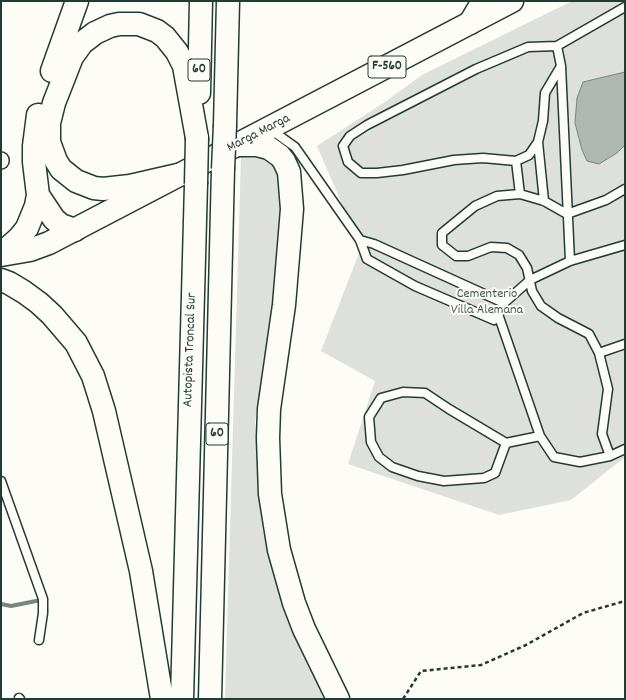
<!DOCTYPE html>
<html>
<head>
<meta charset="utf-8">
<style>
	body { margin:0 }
	#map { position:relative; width:626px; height:700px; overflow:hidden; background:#fdfcf7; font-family:Dekko,sans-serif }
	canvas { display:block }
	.frame { position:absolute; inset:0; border:2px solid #1f3d34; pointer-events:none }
</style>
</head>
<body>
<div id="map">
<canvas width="626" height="700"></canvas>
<div class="frame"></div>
</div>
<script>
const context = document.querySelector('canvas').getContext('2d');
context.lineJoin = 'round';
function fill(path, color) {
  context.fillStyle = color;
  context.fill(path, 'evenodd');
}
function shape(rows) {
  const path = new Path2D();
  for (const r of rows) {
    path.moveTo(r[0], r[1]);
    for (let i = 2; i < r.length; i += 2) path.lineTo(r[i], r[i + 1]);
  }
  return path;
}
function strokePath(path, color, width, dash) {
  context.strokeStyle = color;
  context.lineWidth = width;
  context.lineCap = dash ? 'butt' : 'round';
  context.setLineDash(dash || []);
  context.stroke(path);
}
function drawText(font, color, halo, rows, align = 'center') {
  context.font = font + ' Dekko,sans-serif';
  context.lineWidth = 4;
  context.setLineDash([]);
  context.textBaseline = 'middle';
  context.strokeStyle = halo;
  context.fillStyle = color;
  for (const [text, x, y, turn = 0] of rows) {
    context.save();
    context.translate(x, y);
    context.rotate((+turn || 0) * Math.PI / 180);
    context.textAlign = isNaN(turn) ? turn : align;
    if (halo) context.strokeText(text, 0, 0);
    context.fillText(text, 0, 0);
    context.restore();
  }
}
fill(shape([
	[572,1,625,1,625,458,620,461,571,500,499,515,348,464,375,381,321,351,361,248,317,146,385,102,422,75],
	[241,157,266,159,278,168,283,195,277,267,255,422,261,486,329,699,225,699]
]), '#dde0db');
const water = shape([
	[625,72,625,145,617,153,599,164,587,161,582,150,575,123,577,98,583,82,625,72]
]);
fill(water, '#aeb8b1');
strokePath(water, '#75877f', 1);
strokePath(shape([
	[1,604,11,606,41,600]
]), '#75877f', 4);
const lane = shape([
	[557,46,528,47,476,69,367,125,350,136,343,146,348,162,361,173,377,173,403,170,454,160,483,158,516,161,529,155,538,142,543,121,545,93,561,66],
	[270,129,295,147,360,240,367,259,415,286,494,320,504,303,530,280,570,261,625,245],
	[538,142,544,201],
	[516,161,520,194],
	[360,240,374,244,504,303],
	[570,261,561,66,557,46,625,7],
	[498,314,540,436,554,457,580,462,610,456,625,449],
	[599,353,625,344],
	[506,443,495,473,484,478,444,481,418,476,392,467,379,457,371,442,369,417,381,398,403,392,425,393,449,409,506,443,540,436],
	[610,456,602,434,608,389,599,353,589,334,558,318,541,306,532,291,527,268,519,255,507,248,491,247,468,256,456,256,442,245,442,233,475,206,497,196,520,194,544,201,567,214,606,200,625,189],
	[1,481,43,599,43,613,39,640],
	[19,698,20,699]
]);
const street = shape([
	[1,160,1,161]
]);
const primary = shape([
	[1,255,30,250,49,243,512,1]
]);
const highway = shape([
	[470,23,483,1],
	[52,71,77,1],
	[199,93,201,1],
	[225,125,228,1],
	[236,145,257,145,269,148,280,156,284,161,289,172,292,209,284,305,269,409,268,438,270,494,279,550,294,603,304,629,338,699],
	[178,175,130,186,103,189,94,188,76,181,61,169,56,161,49,142,49,123,54,103,72,57,82,43,95,33,110,26,119,24,139,24,157,31,165,37,177,52,184,66,197,138],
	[38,195,54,219,61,225,75,230],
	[1,254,19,238,27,228,36,206,38,195,34,162,34,146,38,115],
	[1,280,9,283,24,292,39,303,52,315,76,343,93,376,104,411,141,571,162,699],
	[182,699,196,184],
	[210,699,223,169]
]);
strokePath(lane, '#1f3d34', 11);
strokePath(street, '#1f3d34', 18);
strokePath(primary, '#1f3d34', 25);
strokePath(highway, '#1f3d34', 25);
strokePath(shape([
	[403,699,421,671,481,665,526,645,583,613,625,601]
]), '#1f3d34', 2.5, [4, 3]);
strokePath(lane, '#fdfcf7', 8);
strokePath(street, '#fdfcf7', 15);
strokePath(primary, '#fdfcf7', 22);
strokePath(highway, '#fdfcf7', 22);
const highwayBridge = shape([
	[223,169,225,125],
	[196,184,197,138]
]);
strokePath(highwayBridge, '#1f3d34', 25, []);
strokePath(highwayBridge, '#fdfcf7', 22);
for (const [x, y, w] of [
	[387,67,38],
	[199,70,22],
	[217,434,22]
]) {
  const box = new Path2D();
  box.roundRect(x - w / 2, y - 11, w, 22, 3);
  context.fillStyle = '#fdfcf7';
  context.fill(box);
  strokePath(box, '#1f3d34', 1);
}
drawText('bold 13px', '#1f3d34', null, [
	["F-560",387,67],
	["60",199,70],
	["60",217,434]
]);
drawText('14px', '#1f3d34', '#fdfcf7', [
	["Marga Marga",259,134,-27],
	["Autopista Troncal Sur",191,350,-88]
]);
drawText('14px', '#455e55', '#fdfcf7', [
	["Cementerio",487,295],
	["Villa Alemana",487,311]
]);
</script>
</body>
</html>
